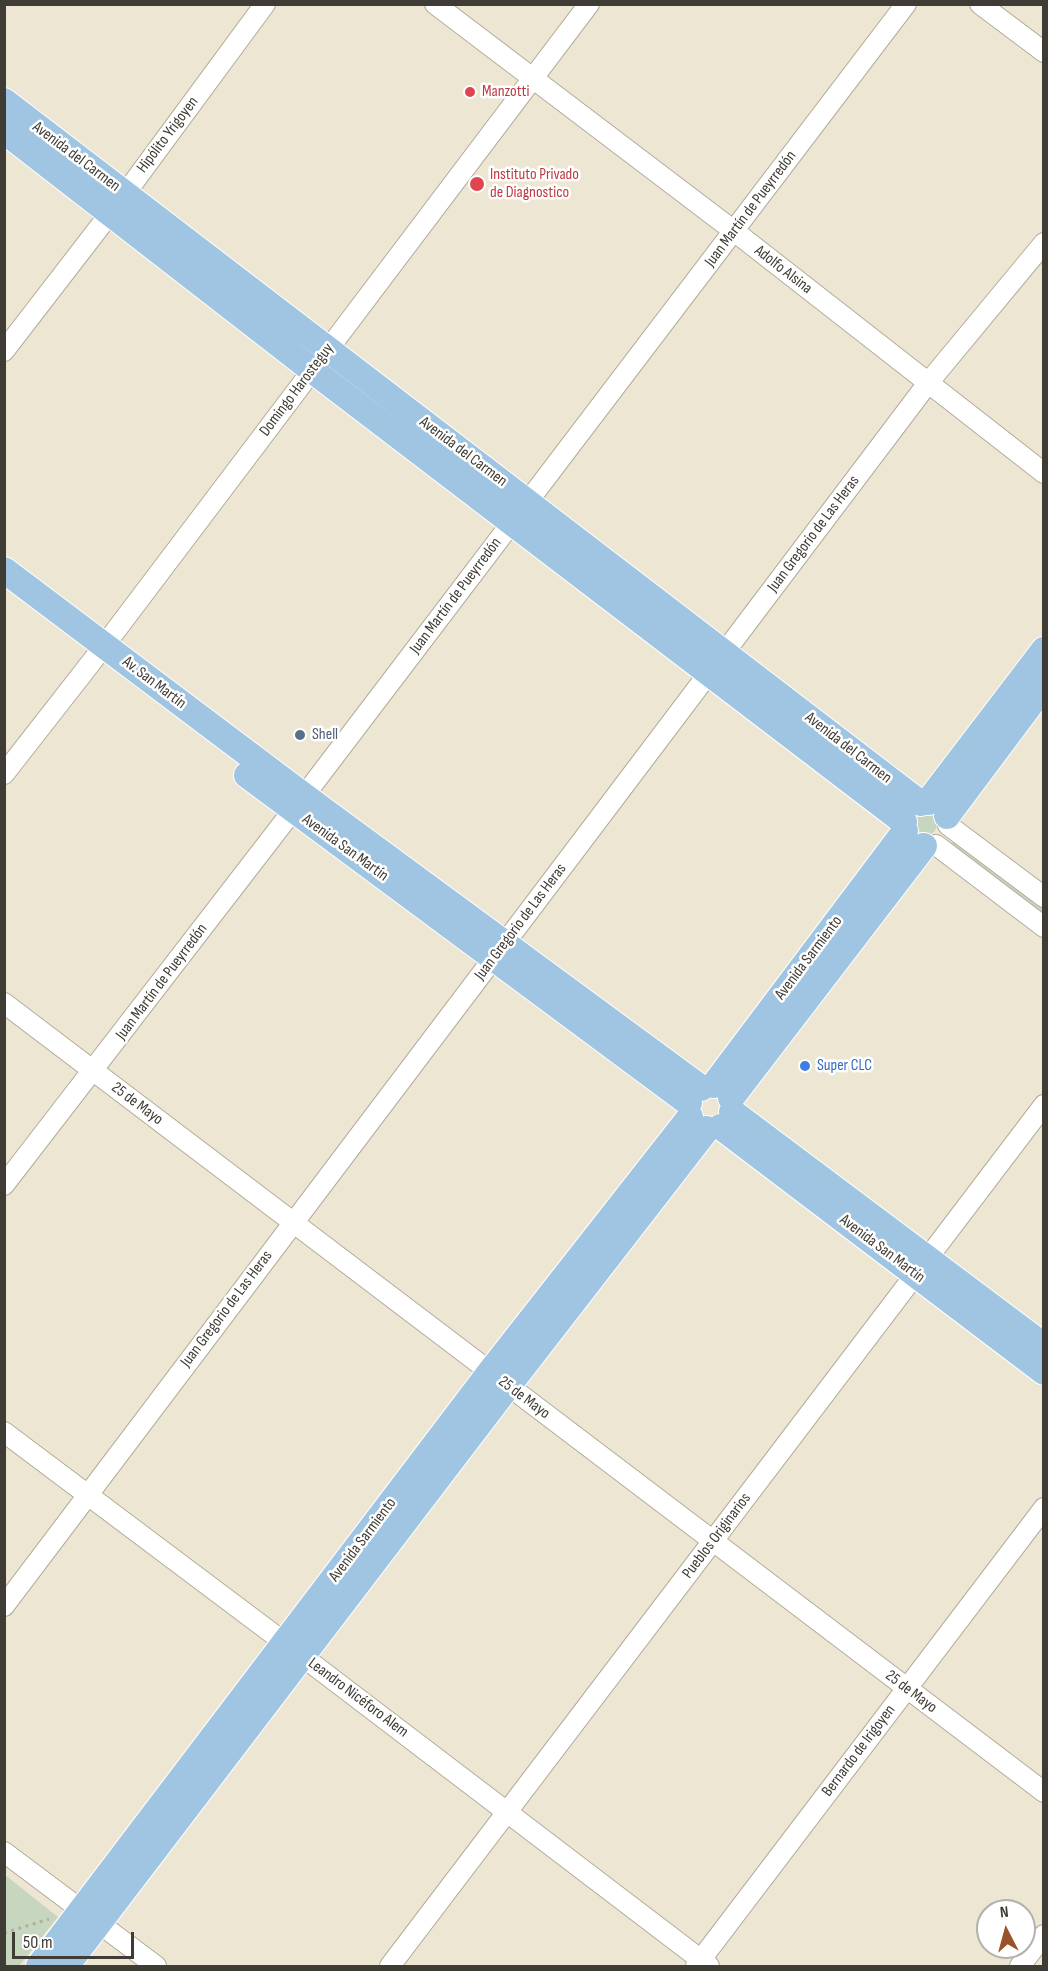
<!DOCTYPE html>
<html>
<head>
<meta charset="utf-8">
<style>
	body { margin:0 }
	#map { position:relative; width:1048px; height:1971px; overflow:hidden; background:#ede6d3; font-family:"Sofia Sans Condensed",sans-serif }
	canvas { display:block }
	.frame { position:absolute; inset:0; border:6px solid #3f3c35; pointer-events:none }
	.north { position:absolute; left:976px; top:1899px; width:60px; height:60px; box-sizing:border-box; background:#fff; border:2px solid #b2b1ae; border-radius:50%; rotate:354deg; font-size:16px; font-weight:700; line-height:24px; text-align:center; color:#3f3c35 }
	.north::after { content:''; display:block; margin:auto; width:21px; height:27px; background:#99532a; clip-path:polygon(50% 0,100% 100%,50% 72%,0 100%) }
	.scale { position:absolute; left:12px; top:1932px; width:122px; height:27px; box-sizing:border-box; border:3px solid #3f3c35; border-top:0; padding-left:8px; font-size:18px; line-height:21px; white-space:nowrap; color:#3f3c35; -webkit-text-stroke:4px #fff; paint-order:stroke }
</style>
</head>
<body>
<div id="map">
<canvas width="1048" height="1971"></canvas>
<div class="frame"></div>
<div class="north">N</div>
<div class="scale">50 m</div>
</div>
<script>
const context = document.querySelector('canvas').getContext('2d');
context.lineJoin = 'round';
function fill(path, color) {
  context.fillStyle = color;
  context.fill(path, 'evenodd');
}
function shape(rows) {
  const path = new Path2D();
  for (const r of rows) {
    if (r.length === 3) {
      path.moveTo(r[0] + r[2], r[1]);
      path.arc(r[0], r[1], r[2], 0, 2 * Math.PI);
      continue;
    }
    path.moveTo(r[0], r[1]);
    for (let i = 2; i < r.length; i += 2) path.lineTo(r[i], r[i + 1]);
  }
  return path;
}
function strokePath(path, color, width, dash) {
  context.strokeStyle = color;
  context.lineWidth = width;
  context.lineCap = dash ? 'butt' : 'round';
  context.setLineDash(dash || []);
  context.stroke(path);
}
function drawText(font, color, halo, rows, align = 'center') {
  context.font = font + ' "Sofia Sans Condensed",sans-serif';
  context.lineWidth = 5;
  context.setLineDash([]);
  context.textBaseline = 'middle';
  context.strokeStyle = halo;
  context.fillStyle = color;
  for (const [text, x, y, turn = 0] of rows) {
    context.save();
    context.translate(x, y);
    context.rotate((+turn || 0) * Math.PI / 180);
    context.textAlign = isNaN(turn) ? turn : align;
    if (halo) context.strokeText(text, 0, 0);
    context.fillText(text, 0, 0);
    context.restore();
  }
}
fill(shape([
	[926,824,11],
	[955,839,1043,906,1043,917,950,846],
	[5,1875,58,1917,19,1966,5,1966]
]), '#c6d6bf');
const minor = shape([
	[435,4,734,231,1044,473],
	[980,4,1044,52],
	[4,351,125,194,265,4],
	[4,774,104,646,589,4],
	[948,825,1044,897],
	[936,845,1044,927],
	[4,1003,1044,1792],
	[4,1185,304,796,906,4],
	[4,1432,285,1643,709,1966],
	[4,1606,928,383,1044,243],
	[4,1852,156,1966],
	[390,1966,1044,1105],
	[696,1966,1044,1508],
	[1020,1966,1044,1935]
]);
const major = shape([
	[4,101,920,803],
	[4,131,312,370,904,822],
	[4,570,304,796,701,1088],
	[247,775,689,1103],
	[928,802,1044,650],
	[947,816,1044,686],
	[714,1085,905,831],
	[731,1098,924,846],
	[732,1112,1044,1346],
	[721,1127,1044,1372],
	[39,1966,490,1372,690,1117],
	[66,1966,508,1386,707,1129]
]);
strokePath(minor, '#b3ac9a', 22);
strokePath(major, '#fff', 28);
strokePath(shape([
	[4,1933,49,1919]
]), '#b4ae9f', 3, [3, 4.5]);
strokePath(minor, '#fff', 20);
strokePath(major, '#a0c5e3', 26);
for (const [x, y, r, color] of [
	[470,92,6,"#e0444e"],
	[477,184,8,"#e0444e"],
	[300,735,6,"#5c6f8a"],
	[805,1066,6,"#3f7fe0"]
]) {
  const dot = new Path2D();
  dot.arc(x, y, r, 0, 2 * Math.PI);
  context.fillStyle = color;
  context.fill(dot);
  strokePath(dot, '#fff', 2);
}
drawText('16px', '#be3a42', '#fff', [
	["Manzotti",482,92],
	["Instituto Privado",490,175],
	["de Diagnostico",490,193]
], 'left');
drawText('16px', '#3f3c35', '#fff', [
	["Hipólito Yrigoyen",168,135,-53],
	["Avenida del Carmen",76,157,37],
	["Juan Martín de Pueyrredón",751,209,-53],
	["Adolfo Alsina",783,270,38],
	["Domingo Harosteguy",297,390,-53],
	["Avenida del Carmen",463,452,37],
	["Juan Gregorio de Las Heras",814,534,-53],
	["Juan Martín de Pueyrredón",456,596,-53],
	["Av. San Martín",154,683,37],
	["Avenida del Carmen",848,748,38],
	["Avenida San Martín",345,848,36],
	["Juan Gregorio de Las Heras",521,922,-53],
	["Avenida Sarmiento",809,958,-53],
	["Juan Martín de Pueyrredón",162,982,-53],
	["25 de Mayo",137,1104,37],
	["Avenida San Martín",882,1249,37],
	["Juan Gregorio de Las Heras",227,1309,-53],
	["25 de Mayo",524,1398,37],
	["Pueblos Originarios",717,1536,-53],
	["Avenida Sarmiento",363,1540,-53],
	["25 de Mayo",911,1692,37],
	["Leandro Nicéforo Alem",358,1698,37],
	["Bernardo de Irigoyen",859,1751,-53]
]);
drawText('16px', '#4e5e75', '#fff', [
	["Shell",312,735]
], 'left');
drawText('16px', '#366cbe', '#fff', [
	["Super CLC",817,1066]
], 'left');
</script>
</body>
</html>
